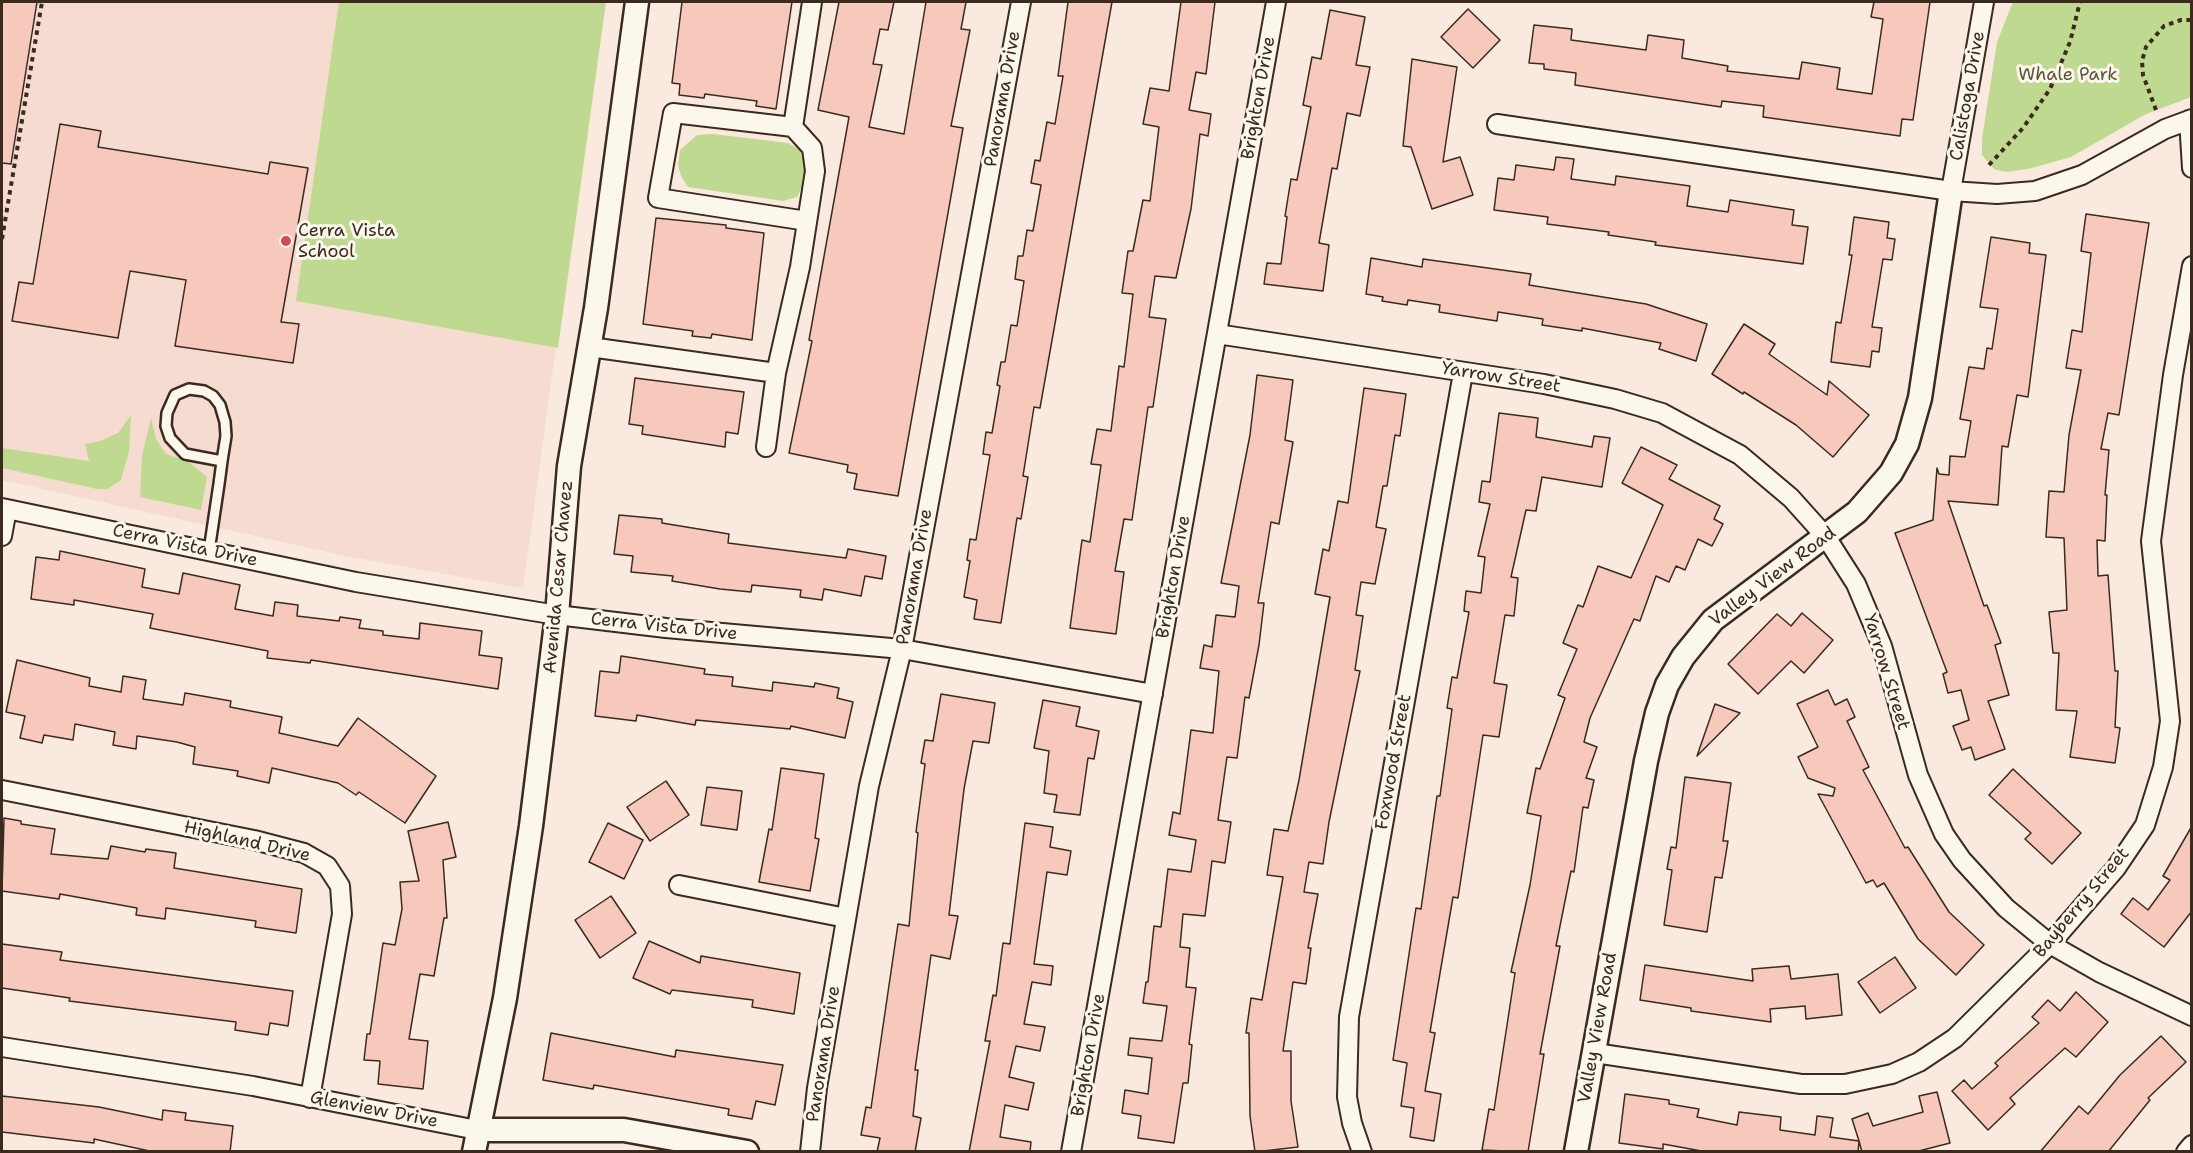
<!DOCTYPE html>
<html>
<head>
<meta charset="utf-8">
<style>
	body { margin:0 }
	#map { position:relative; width:2193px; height:1153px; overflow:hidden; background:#fae9de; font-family:"Shantell Sans",sans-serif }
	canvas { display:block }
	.frame { position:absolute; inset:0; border:3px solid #3b2a1e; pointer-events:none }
</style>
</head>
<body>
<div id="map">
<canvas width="2193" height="1153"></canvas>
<div class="frame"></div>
</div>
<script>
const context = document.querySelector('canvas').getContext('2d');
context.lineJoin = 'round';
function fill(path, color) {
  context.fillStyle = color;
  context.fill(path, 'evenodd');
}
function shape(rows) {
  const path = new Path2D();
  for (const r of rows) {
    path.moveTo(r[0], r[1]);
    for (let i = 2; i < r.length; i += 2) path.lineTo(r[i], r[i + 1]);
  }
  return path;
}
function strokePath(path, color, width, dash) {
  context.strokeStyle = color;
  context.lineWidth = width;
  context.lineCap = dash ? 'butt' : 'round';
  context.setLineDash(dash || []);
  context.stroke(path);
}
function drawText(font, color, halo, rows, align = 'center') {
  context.font = font + ' "Shantell Sans",sans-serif';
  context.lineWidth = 6;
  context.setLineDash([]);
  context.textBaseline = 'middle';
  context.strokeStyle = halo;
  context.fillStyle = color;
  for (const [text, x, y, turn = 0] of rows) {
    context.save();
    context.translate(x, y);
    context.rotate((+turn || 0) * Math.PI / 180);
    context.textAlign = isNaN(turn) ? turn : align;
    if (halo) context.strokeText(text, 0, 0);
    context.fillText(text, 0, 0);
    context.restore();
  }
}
fill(shape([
	[2,2,603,2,523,588,345,556,2,480]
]), '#f5dbd0');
fill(shape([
	[339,2,606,2,558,348,296,301],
	[2013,2,2191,2,2191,97,2146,114,2071,157,2028,169,2006,172,1994,169,1982,155,1982,139,1997,42],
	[713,134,788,143,799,149,807,164,803,185,797,197,783,201,688,187,681,176,678,165,680,150,697,135],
	[131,415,129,451,121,480,108,489,97,489,2,468,2,448,89,461,85,444,100,441,118,433],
	[151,418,156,439,166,454,188,461,207,477,201,510,140,497,142,456]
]), '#bfd990');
const building = shape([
	[2,2,37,2,11,164,2,163,2,2],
	[682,2,792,2,776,109,756,106,757,101,705,94,704,98,679,95,680,84,672,83,682,2],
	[839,2,894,2,888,30,880,29,873,64,882,65,869,127,904,134,926,2,966,2,961,29,970,30,951,126,963,128,898,496,854,489,857,474,847,472,848,465,789,453,812,341,809,340,849,117,818,110,839,2],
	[1068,2,1112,2,1040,408,1034,407,1023,476,1028,477,1021,519,1017,518,1001,623,974,619,977,600,964,597,970,561,967,560,970,539,976,540,990,455,983,454,986,432,992,433,1000,386,997,385,1001,362,1005,362,1011,325,1017,326,1024,281,1015,279,1018,256,1023,256,1027,230,1033,231,1041,185,1031,183,1035,160,1040,161,1047,122,1055,124,1063,76,1058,76,1068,2],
	[1181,2,1215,2,1206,74,1196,72,1189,110,1211,114,1208,136,1200,134,1191,209,1176,278,1155,276,1149,317,1166,319,1153,407,1148,407,1132,520,1124,519,1115,571,1124,572,1116,634,1070,628,1082,540,1090,542,1101,465,1091,464,1097,429,1111,431,1119,366,1124,367,1133,294,1122,293,1128,251,1133,251,1143,200,1150,201,1159,127,1143,124,1150,88,1169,91,1181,2],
	[1874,2,1930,2,1913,120,1902,119,1900,136,1763,117,1764,106,1722,101,1721,107,1575,85,1576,73,1544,69,1544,64,1529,63,1534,25,1572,29,1571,40,1646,50,1648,35,1684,40,1682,58,1728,66,1727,71,1799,79,1802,62,1840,68,1837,89,1872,94,1883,19,1871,17,1874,2],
	[1468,9,1500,40,1473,68,1441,37,1468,9],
	[1330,10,1365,17,1356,65,1370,67,1360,116,1347,113,1337,169,1332,168,1319,243,1329,245,1323,291,1264,284,1267,263,1281,264,1287,217,1285,216,1291,179,1297,180,1311,107,1303,105,1312,57,1321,59,1330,10],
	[1412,59,1457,67,1443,162,1460,157,1473,195,1432,209,1411,147,1403,146,1412,59],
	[60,124,101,131,98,147,268,174,270,162,308,168,281,322,299,324,293,363,175,346,186,280,130,271,118,338,12,321,19,282,33,284,60,124],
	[1556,157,1574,159,1571,179,1615,185,1616,176,1690,186,1687,206,1728,212,1730,200,1794,210,1792,225,1808,227,1803,264,1655,245,1656,242,1608,235,1609,232,1547,224,1548,217,1494,210,1498,178,1514,180,1516,165,1554,170,1556,157],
	[2086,214,2149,223,2119,415,2108,413,2101,449,2109,450,2105,495,2107,495,2105,541,2097,540,2098,576,2108,575,2115,671,2118,671,2115,727,2120,728,2115,763,2070,757,2077,711,2056,710,2059,653,2053,653,2049,612,2067,610,2064,538,2046,537,2049,491,2064,492,2069,435,2081,370,2066,368,2072,330,2082,332,2091,253,2081,251,2086,214],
	[1854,217,1889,222,1887,238,1895,239,1892,260,1883,259,1872,327,1882,328,1879,352,1872,351,1870,367,1831,362,1836,322,1841,323,1852,255,1849,255,1854,217],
	[656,218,726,225,726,228,764,233,752,340,712,334,711,338,692,336,693,331,643,324,656,218],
	[1991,237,2030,243,2029,253,2046,255,2028,397,2017,395,2008,447,2002,446,1998,505,1948,501,1984,606,1987,605,2001,643,1995,645,2009,695,1988,701,2005,749,1975,760,1971,747,1962,750,1953,726,1969,720,1961,690,1948,693,1943,674,1947,672,1895,533,1933,520,1937,468,1939,474,1949,475,1950,456,1965,457,1971,421,1960,419,1969,367,1984,369,1987,348,1992,349,1998,309,1980,307,1991,237],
	[1371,258,1422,267,1423,259,1531,274,1529,285,1646,304,1707,324,1696,361,1659,349,1661,343,1582,328,1582,331,1542,325,1543,319,1498,312,1497,321,1439,312,1440,305,1408,300,1407,305,1382,301,1383,297,1366,294,1371,258],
	[1744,324,1775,344,1769,354,1827,395,1829,381,1869,415,1833,457,1796,425,1744,392,1743,394,1712,374,1744,324],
	[1257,375,1293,380,1285,440,1293,442,1279,524,1271,522,1258,603,1264,603,1259,645,1249,698,1245,697,1237,758,1227,757,1218,820,1231,822,1225,863,1212,861,1205,916,1183,914,1180,947,1190,948,1186,987,1196,988,1189,1044,1192,1045,1188,1083,1183,1083,1174,1143,1138,1138,1141,1116,1122,1113,1125,1090,1148,1094,1152,1058,1128,1055,1130,1038,1162,1041,1167,1006,1143,1003,1146,982,1148,982,1154,926,1161,927,1168,869,1191,872,1196,840,1169,835,1173,812,1180,814,1191,730,1213,733,1219,671,1200,668,1204,645,1212,647,1216,615,1235,617,1239,586,1221,583,1250,435,1257,375],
	[635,378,744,392,738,434,726,432,725,447,642,434,643,426,629,424,635,378],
	[1364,388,1406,394,1400,436,1395,435,1387,486,1383,486,1376,527,1386,529,1375,584,1361,582,1356,615,1363,616,1355,670,1360,671,1329,822,1323,864,1309,862,1304,892,1318,894,1308,948,1311,948,1306,984,1293,982,1283,1051,1291,1051,1291,1101,1298,1147,1255,1152,1250,1116,1249,1033,1246,1033,1251,998,1262,1000,1283,877,1267,875,1274,829,1288,831,1299,780,1330,597,1315,594,1323,549,1329,551,1338,501,1348,503,1364,388],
	[1499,413,1538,418,1536,437,1592,447,1594,436,1610,438,1602,487,1542,477,1536,511,1526,510,1511,577,1518,578,1514,616,1505,615,1494,683,1507,685,1499,737,1483,735,1458,898,1453,897,1430,1032,1435,1033,1425,1091,1441,1094,1434,1141,1410,1137,1414,1108,1401,1106,1407,1063,1393,1060,1416,908,1421,909,1437,796,1440,796,1452,709,1447,708,1452,677,1457,678,1469,612,1464,611,1466,591,1481,593,1485,557,1478,556,1490,504,1479,502,1482,481,1490,482,1499,413],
	[1641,447,1677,465,1669,479,1720,506,1714,519,1723,524,1712,546,1698,539,1685,570,1676,566,1669,582,1656,576,1640,621,1634,619,1590,718,1584,742,1597,747,1586,778,1594,780,1588,808,1583,807,1574,872,1571,871,1556,946,1560,946,1540,1054,1544,1054,1528,1152,1482,1150,1489,1109,1494,1110,1515,973,1511,972,1530,885,1541,816,1527,813,1536,768,1540,769,1565,698,1558,695,1577,649,1563,643,1578,605,1583,607,1598,566,1631,578,1663,505,1622,483,1641,447],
	[619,515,662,519,662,523,729,534,728,543,846,558,848,549,886,556,882,579,865,576,861,596,824,589,822,600,800,597,801,590,752,585,751,592,720,589,672,581,673,576,631,572,633,556,614,554,619,515],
	[60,551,145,569,142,587,179,594,183,573,240,585,235,609,273,616,275,602,298,605,297,616,339,621,340,617,361,620,359,628,383,631,383,635,419,639,420,623,482,631,479,655,502,658,498,689,311,660,310,663,267,658,268,651,150,628,153,614,74,600,74,605,31,599,36,557,59,560,60,551],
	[1802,613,1833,640,1804,673,1791,661,1758,694,1728,664,1777,614,1791,626,1802,613],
	[621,656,705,669,704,674,733,677,732,686,772,691,773,682,814,687,815,683,839,688,837,698,853,702,845,738,791,726,790,729,696,720,695,725,637,715,636,721,595,716,600,671,619,673,621,656],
	[17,660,90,678,89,686,121,692,123,676,146,680,143,699,183,705,185,693,231,701,230,707,282,717,279,733,338,746,358,718,436,776,405,823,359,792,356,795,338,783,272,768,269,783,237,776,238,771,193,764,195,747,177,742,137,736,136,749,113,745,115,732,75,724,73,740,44,735,42,743,20,738,25,716,6,712,17,660],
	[1828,690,1835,705,1847,699,1855,717,1847,721,1869,767,1863,770,1905,848,1908,847,1949,912,1984,945,1956,975,1918,939,1884,883,1877,887,1873,880,1866,883,1818,794,1833,796,1835,788,1808,778,1798,757,1818,747,1797,704,1828,690],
	[941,694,995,703,989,743,973,741,964,789,949,915,958,916,950,959,931,955,915,1070,918,1070,913,1116,921,1118,915,1152,877,1152,880,1138,861,1135,866,1107,871,1108,898,924,909,926,918,833,916,832,925,764,921,763,925,740,933,741,941,694],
	[1043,700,1080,707,1076,726,1099,731,1094,759,1088,758,1080,815,1054,812,1057,795,1044,793,1049,751,1034,748,1043,700],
	[1715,704,1740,713,1697,756,1715,704],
	[781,768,824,774,815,838,819,839,810,891,759,882,769,829,772,830,781,768],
	[2013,769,2081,833,2052,864,2025,839,2031,833,1989,795,2013,769],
	[1685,777,1731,783,1723,841,1728,841,1722,878,1715,877,1707,932,1664,925,1672,870,1667,869,1671,847,1676,848,1685,777],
	[666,781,689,815,650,841,627,807,666,781],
	[707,787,742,791,737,830,701,825,707,787],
	[4,818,21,821,21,824,55,829,51,854,108,859,111,846,145,852,146,849,176,853,174,868,302,889,296,933,255,927,256,921,166,908,165,919,136,915,137,908,60,894,59,899,2,891,4,818],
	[448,822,456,857,443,860,447,918,444,918,434,976,420,974,409,1039,428,1041,423,1089,378,1084,380,1061,364,1060,367,1034,370,1034,383,943,395,945,402,909,400,882,419,881,408,831,448,822],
	[608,823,643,840,624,879,589,862,608,823],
	[1025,823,1053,827,1050,847,1071,851,1067,875,1047,872,1034,964,1053,966,1051,985,1032,982,1024,1024,1045,1027,1040,1051,1016,1046,1009,1077,1034,1083,1028,1110,1005,1105,1000,1137,1031,1142,1030,1152,969,1152,990,1041,985,1041,993,995,996,996,1003,943,1010,944,1025,823],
	[2192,826,2192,911,2164,947,2121,914,2133,898,2148,910,2170,880,2163,876,2192,826],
	[611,896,636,933,600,958,575,920,611,896],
	[649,941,700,963,701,956,800,973,794,1014,752,1007,753,1000,672,990,670,994,633,978,649,941],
	[2,944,62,952,60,960,293,991,288,1026,270,1023,268,1035,235,1030,236,1022,69,1001,70,998,2,988,2,944],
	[1895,957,1916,988,1880,1013,1858,982,1895,957],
	[1645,965,1753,981,1752,969,1789,966,1791,979,1838,974,1842,1015,1806,1019,1805,1006,1770,1009,1771,1022,1691,1011,1691,1008,1640,1000,1645,965],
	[2076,992,2108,1022,2076,1057,2065,1048,2010,1098,2015,1104,1988,1130,1952,1091,1964,1080,1972,1089,1998,1066,1995,1063,2039,1023,2032,1017,2048,1000,2060,1011,2076,992],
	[551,1033,675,1057,676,1050,783,1065,775,1105,756,1101,752,1119,728,1115,729,1109,594,1085,593,1089,543,1080,551,1033],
	[2161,1036,2186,1062,2148,1098,2150,1100,2108,1152,2040,1152,2079,1106,2088,1114,2120,1075,2161,1036],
	[1937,1092,1950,1143,1915,1152,1862,1152,1859,1141,1858,1152,1707,1152,1663,1144,1663,1149,1619,1143,1625,1094,1669,1100,1669,1104,1699,1109,1697,1117,1737,1125,1739,1112,1781,1117,1780,1130,1815,1135,1817,1116,1833,1118,1830,1137,1859,1141,1852,1119,1868,1113,1873,1126,1923,1112,1919,1096,1937,1092],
	[2,1096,99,1107,162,1120,163,1110,186,1113,185,1120,233,1126,230,1152,154,1152,94,1139,94,1143,2,1132,2,1096]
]);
fill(building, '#f7c9bc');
strokePath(building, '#3b2a1e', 1.5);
const service = shape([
	[209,551,219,484,221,469,222,461,226,436,225,422,220,405,213,396,204,391,189,389,175,395,167,413,166,426,170,438,185,454,222,461]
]);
const minor = shape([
	[2189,120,2192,168],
	[1497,124,1951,191,1997,194,2035,191,2082,175,2165,129,2192,119],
	[793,127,673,113,658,198,807,221],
	[1951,191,1984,2],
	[1217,334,1544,384,1615,399,1662,413,1740,455,1791,498,1826,537,1856,584,1882,646,1918,775,1944,834,1962,860,2006,908,2050,944,2099,972,2192,1016],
	[590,347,776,373],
	[766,447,776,373,800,267,815,171,812,148,793,127,812,2],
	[2,508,356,582,557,615,666,628,902,649,1153,694],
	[2,536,7,509],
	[2,790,254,840,304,853,327,866,340,886,342,914,310,1098],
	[679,885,846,918],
	[2,1047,253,1086,477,1130],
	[1595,1053,1801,1084,1845,1084,1892,1074,1919,1062,1955,1038,2050,944,2116,868,2145,825,2163,767,2170,721,2151,541,2173,375,2192,266],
	[810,1152,817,1088,869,786,902,649,1021,2],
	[1071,1152,1276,2],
	[1362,1152,1352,1123,1347,1097,1349,1017,1463,373],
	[2186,1152,2192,1145]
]);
const tertiary = shape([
	[477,1130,624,1130,747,1152],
	[474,1152,505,998,531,826,557,615,569,466,596,308,637,2],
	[1576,1152,1646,761,1657,713,1667,685,1683,657,1713,620,1857,512,1891,473,1907,444,1920,398,1951,191]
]);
strokePath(service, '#3b2a1e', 14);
strokePath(minor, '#3b2a1e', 22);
strokePath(tertiary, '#3b2a1e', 27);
strokePath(shape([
	[2156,110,2143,75,2142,61,2146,47,2164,26,2181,20,2192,20],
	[1989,165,2023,128,2050,89,2070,42,2080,2],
	[2,239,42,2]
]), '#3b2a1e', 4, [4.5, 4.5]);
strokePath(service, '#fbf7ec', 9);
strokePath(minor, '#fbf7ec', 18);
strokePath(tertiary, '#fbf7ec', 22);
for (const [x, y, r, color] of [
	[286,241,6,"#d1495b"]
]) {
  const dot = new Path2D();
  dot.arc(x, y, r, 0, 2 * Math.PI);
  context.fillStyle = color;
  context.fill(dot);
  strokePath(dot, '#fbf7ec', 2);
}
drawText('18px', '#5c563a', '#fbf7ec', [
	["Whale Park",2068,75]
]);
drawText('18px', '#3b2a1e', '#fbf7ec', [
	["Calistoga Drive",1968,96,-80],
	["Brighton Drive",1259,98,-80],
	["Panorama Drive",1003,99,-80],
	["Yarrow Street",1501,378,9],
	["Cerra Vista Drive",185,546,12],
	["Avenida Cesar Chavez",559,577,-85],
	["Panorama Drive",915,577,-80],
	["Brighton Drive",1174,577,-80],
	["Valley View Road",1773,577,-37],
	["Cerra Vista Drive",664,627,6],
	["Yarrow Street",1886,672,73],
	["Foxwood Street",1394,762,-80],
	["Highland Drive",247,842,13],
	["Bayberry Street",2082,903,-50],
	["Valley View Road",1598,1028,-80],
	["Panorama Drive",824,1054,-81],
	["Brighton Drive",1089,1055,-80],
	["Glenview Drive",374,1110,11]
]);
drawText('18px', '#3b2a1e', '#fbf7ec', [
	["Cerra Vista",298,231],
	["School",298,252]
], 'left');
</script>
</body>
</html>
